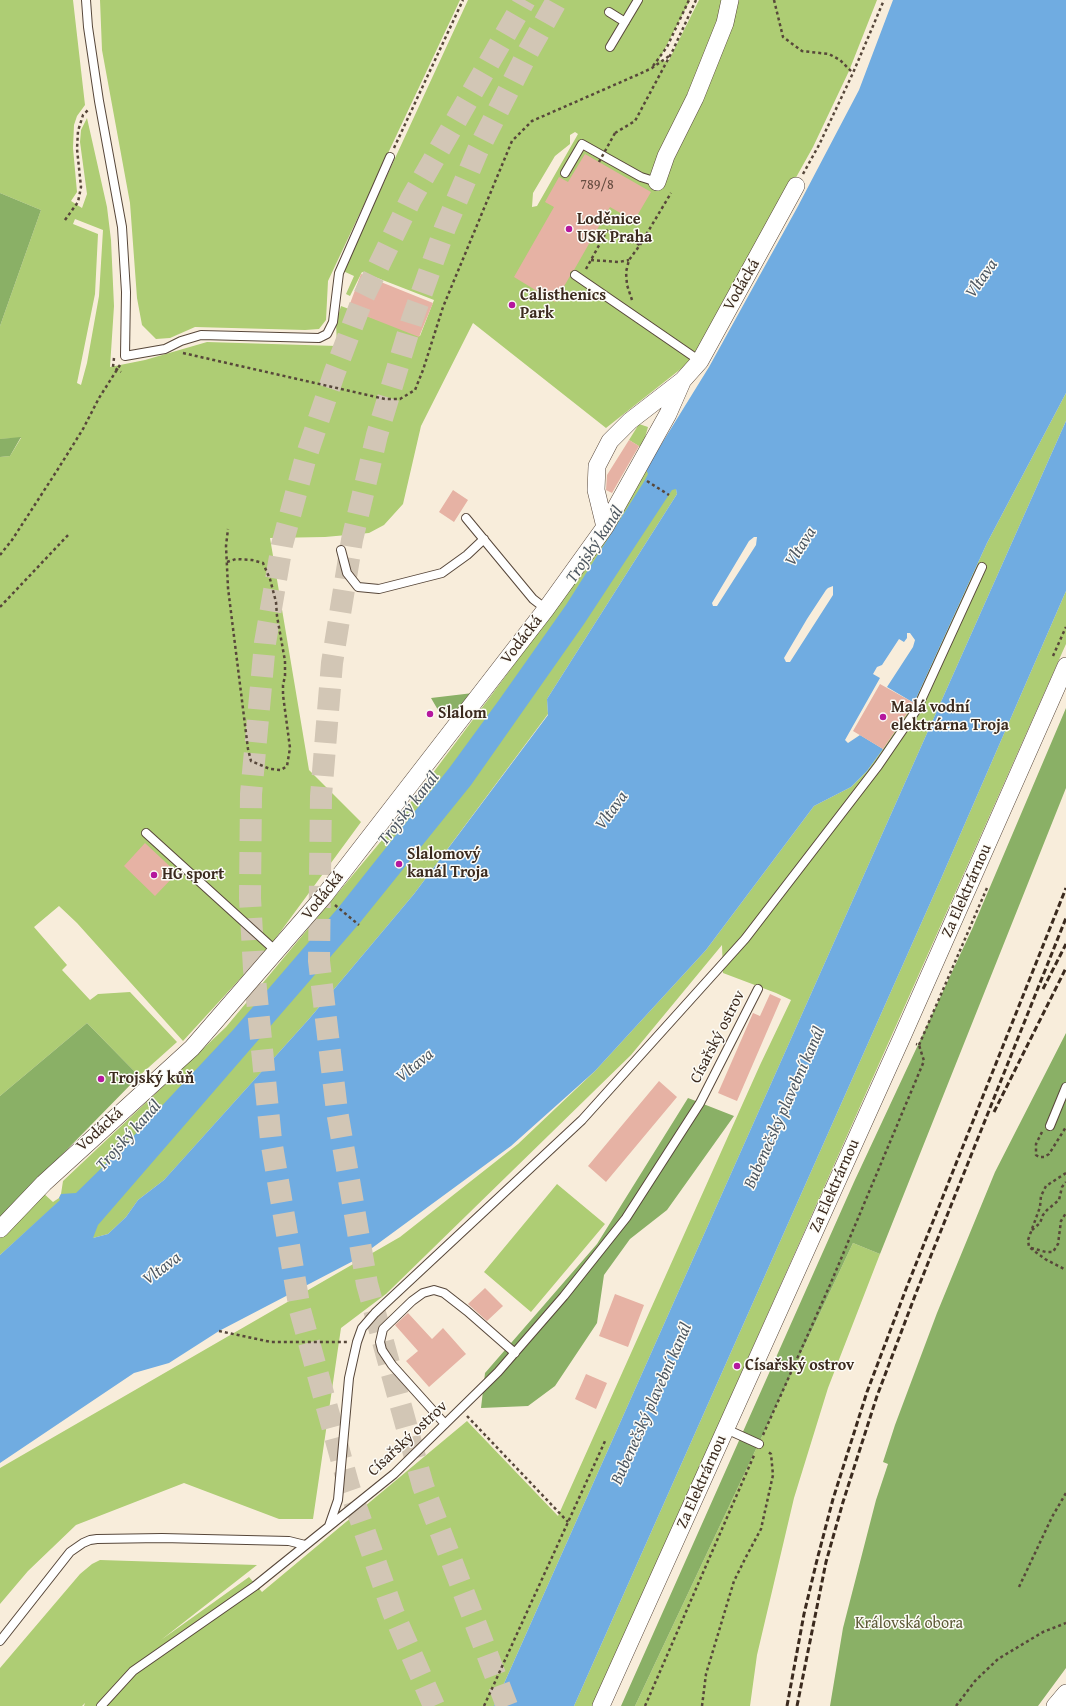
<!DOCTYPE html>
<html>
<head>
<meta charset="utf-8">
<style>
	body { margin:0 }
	canvas { display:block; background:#f8eddb }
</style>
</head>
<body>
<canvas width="1066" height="1706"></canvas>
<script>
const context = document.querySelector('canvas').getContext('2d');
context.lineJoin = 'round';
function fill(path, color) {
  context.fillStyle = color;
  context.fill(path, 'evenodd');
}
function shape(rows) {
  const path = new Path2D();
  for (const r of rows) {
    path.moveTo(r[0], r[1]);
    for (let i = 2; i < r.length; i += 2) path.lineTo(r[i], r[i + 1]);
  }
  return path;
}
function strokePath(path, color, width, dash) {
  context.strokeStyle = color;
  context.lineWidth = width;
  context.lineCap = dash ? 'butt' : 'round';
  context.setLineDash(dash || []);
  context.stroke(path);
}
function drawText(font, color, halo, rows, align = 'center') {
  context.font = font + ' "Gentium Book Plus",serif';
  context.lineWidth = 3;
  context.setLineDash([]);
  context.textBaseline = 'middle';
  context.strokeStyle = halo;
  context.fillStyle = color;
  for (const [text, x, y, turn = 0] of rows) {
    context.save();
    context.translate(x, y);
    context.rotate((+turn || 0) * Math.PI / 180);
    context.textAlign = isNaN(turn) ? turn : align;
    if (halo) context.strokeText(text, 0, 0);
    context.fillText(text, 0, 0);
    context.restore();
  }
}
fill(shape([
	[0,0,73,0,85,105,77,116,74,125,73,148,77,192,71,201,82,208,87,194,80,142,81,130,87,118,107,207,111,240,114,306,110,367,145,360,207,342,337,346,336,323,341,306,420,336,434,300,362,272,350,296,346,294,354,276,343,271,468,0,690,0,659,60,668,62,699,0,877,0,849,71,813,147,701,348,687,364,606,428,473,323,421,426,403,504,384,525,369,533,325,537,270,538,309,770,361,822,270,946,183,1041,77,923,59,906,34,927,67,965,62,970,90,1000,98,994,130,992,177,1042,139,1076,87,1023,0,1096,0,457,10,456,21,438,0,439,0,326,41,210,0,193],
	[575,132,578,134,537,206,532,207,533,193,555,156,570,144,570,135],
	[75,219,103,230,99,296,87,363,81,385,77,383,95,294,98,234,73,224],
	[100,0,460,0,328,281,326,320,319,329,305,330,195,327,170,338,156,339,142,325,137,298,130,203,102,50],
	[1066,393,1066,421,494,1706,84,1706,85,1703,82,1706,0,1706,0,1668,80,1574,92,1564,100,1560,257,1565,161,1640,249,1577,262,1592,467,1421,558,1516,760,1065,791,1000,776,993,723,973,722,945,631,1055,386,1294,341,1328,313,1519,279,1519,184,1483,76,1525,28,1571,0,1604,0,1468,400,1237,518,1144,595,1071,706,950,814,806,851,787,867,771,883,749,914,703,987,543],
	[639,424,648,427,642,448,629,440],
	[646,469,676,488,677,494,547,699,548,714,414,894,309,1019,174,1169,164,1180,138,1200,126,1217,108,1234,93,1238,61,1200,0,1255,0,1235,42,1192,53,1202,59,1198,61,1194,63,1181,226,1027,387,834,502,681,602,545],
	[1066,591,1066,644,593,1706,574,1706,940,881],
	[557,1184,605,1224,531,1312,484,1272],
	[853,1243,880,1254,828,1388,794,1498,757,1655,750,1706,635,1706]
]), '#aecd74');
fill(shape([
	[0,193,41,210,0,326],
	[21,437,10,456,0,457,0,439],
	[473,693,451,719,438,710,431,698],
	[1066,708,1066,788,880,1254,853,1243,635,1706,621,1706,854,1182,973,927],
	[87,1023,139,1076,0,1218,0,1096],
	[1066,1033,1066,1668,1038,1706,830,1706,843,1628,876,1500,888,1464,883,1462,895,1425,937,1313,995,1172],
	[688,1098,734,1116,667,1210,630,1239,604,1275,597,1323,555,1386,528,1406,481,1408,485,1373,597,1244]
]), '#8ab066');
fill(shape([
	[893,0,1066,0,1066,393,987,543,914,703,887,687,913,647,915,640,910,633,907,633,907,638,904,642,899,639,882,665,877,667,873,674,880,678,845,740,848,743,860,735,883,749,867,771,851,787,814,806,706,950,595,1071,511,1146,357,1259,219,1331,169,1363,134,1373,0,1463,0,1255,60,1200,59,1198,61,1194,76,1193,127,1143,233,1030,338,908,450,767,499,700,566,605,645,480,648,474,646,469,709,367,797,208,859,90],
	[676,489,677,494,547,699,548,715,414,894,309,1019,164,1180,138,1200,126,1217,108,1234,93,1238,98,1225,358,925,471,785,584,624,672,490],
	[754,537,757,537,756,545,717,606,713,606,712,603,749,541],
	[833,586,833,595,790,662,786,662,784,658,807,619,826,590,828,588],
	[1066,421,1066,591,940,881,574,1706,494,1706]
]), '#70ace1');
fill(shape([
	[585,154,651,192,634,221,610,207,574,270,570,272,570,276,555,302,514,277,554,207,545,202,559,177,568,182],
	[361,274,433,303,419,337,348,309],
	[629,440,639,446,612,493,606,490,607,475],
	[453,490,468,500,454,522,439,512],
	[880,684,914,703,883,749,853,731],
	[145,843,177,873,155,896,124,866],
	[770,994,781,999,737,1101,718,1093,753,1013,760,1016],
	[659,1081,677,1097,606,1182,588,1166],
	[485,1288,503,1306,487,1321,468,1304],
	[615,1294,644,1305,628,1347,599,1336],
	[408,1313,432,1339,443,1328,466,1354,429,1387,406,1361,418,1351,395,1325],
	[586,1374,607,1383,596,1409,575,1399]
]), '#e6b2a4');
strokePath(shape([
	[434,1706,393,1612,349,1487,300,1310,271,1140,254,969,250,898,251,794,265,643,282,545,305,460,334,374,363,298,411,199,525,0],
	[507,1706,423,1486,367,1284,337,1111,319,961,321,796,332,663,352,540,377,435,412,320,445,228,478,150,528,52,557,0]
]), '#d2c6b5', 22, [22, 11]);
const lane = shape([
	[86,0,88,27,99,101,122,227,126,292,125,356,165,349,181,341,201,335,319,338,327,334,333,322,339,273,390,157],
	[609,12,625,22],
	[610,47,638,0],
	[565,173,582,144,641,177,657,182],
	[575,275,700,361],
	[466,518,533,599,546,609],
	[341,550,347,573,358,587,379,589,442,573,467,555,484,539],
	[146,833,276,951],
	[1050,1126,1066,1087],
	[445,1424,392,1365,382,1350,380,1342,383,1329,412,1301,423,1293,434,1290,444,1293,467,1311,515,1353],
	[726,1429,759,1444],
	[329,1526,338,1500,349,1378,357,1342,362,1328,375,1313,582,1120,745,939,878,766,917,709,982,567],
	[0,1641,70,1552,83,1543,90,1540,97,1539,162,1538,289,1541,305,1545],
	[101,1706,133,1671,255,1586,394,1474,498,1372,564,1296,626,1218,700,1103,758,989]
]);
const street = shape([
	[657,182,666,156,695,98,725,23,730,0],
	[605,527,668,414,682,382],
	[0,1229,44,1183,192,1048,324,896,546,609,605,527,596,490,597,466,610,441,630,421,683,380,700,361,796,186],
	[601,1706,902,1037,1066,666],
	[1055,1706,1066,1693]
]);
strokePath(lane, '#57473a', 10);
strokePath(street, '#57473a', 18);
strokePath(shape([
	[774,0,783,37,802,51,829,54,840,60,853,73],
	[653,66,667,47,689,0],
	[615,133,635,121,673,50,696,0],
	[394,148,463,0],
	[803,174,819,145,853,73,884,0],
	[65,220,78,202,81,187,77,149,78,131,83,115,89,109],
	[591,260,619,262,629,260],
	[586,269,608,229,640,245],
	[632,300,627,285,626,272,629,260,640,245,671,193],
	[183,353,385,399,400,399,415,390,423,370,443,307,512,141,532,121,637,75,652,68,669,56],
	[114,358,113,367,121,372],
	[647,481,669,495],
	[0,555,12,540,58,469,83,429,99,398,120,365],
	[227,562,236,559,252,560,263,563,270,579,276,602,277,616,285,661,285,676,283,685,283,695,290,748,287,766,281,770,270,769,251,761,248,749,228,588,226,546,228,529],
	[0,607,70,533],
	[1053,656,1066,627],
	[335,905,359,925],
	[919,1045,987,888],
	[1042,1132,1036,1144,1036,1155,1039,1157,1044,1157,1049,1154,1066,1127],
	[1066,1173,1046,1186,1041,1196,1040,1207,1028,1240,1029,1247,1045,1259,1066,1270],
	[1032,1230,1040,1223,1043,1215,1047,1210,1059,1200,1062,1187,1066,1182],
	[1031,1248,1046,1252,1053,1252,1058,1244,1061,1221,1066,1213],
	[219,1331,271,1342,347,1342],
	[467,1416,568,1522],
	[763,1435,830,1285,924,1061,919,1045,916,1044],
	[1019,1587,1052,1517,1066,1493],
	[484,1706,606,1439],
	[645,1706,755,1453],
	[702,1706,706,1674,734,1581,747,1555,761,1529,773,1475,771,1454,767,1451],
	[956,1706,975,1681,998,1659,1043,1632,1066,1623]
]), '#57473a', 2.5, [3, 3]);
strokePath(lane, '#fff', 8);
strokePath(street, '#fff', 17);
strokePath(shape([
	[1043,989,1066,944],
	[994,1112,1066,968],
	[787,1706,804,1614,817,1560,833,1499,867,1392,906,1289,1066,888],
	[797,1706,826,1562,843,1502,877,1396,916,1293,1066,918]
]), '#3b2a1e', 3, [6, 3]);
strokePath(shape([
	[599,162,615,133]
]), '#57473a', 2.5, [3, 3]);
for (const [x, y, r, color] of [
	[569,229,4,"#b5179e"],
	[512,305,4,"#b5179e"],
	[430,714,4,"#b5179e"],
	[883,717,4,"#b5179e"],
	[399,864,4,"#b5179e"],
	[154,875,4,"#b5179e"],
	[101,1079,4,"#b5179e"],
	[737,1366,4,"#b5179e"]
]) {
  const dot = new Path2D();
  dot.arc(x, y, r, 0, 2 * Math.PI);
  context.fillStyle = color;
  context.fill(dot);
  strokePath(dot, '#fdfcf7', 1.5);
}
drawText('14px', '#664c40', null, [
	["789/8",597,185]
]);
drawText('bold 16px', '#3b2a1e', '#fdfcf7', [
	["Loděnice",577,220],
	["USK Praha",577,238],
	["Calisthenics",520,296],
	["Park",520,314],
	["Malá vodní",891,708],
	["elektrárna Troja",891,726],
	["Slalom",438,714],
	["Slalomový",407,855],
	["kanál Troja",407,873],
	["HG sport",162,875],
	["Trojský kůň",109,1079],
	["Císařský ostrov",745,1366]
], 'left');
drawText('16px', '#3b2a1e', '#fdfcf7', [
	["Vodácká",742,285,-60],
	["Vodácká",522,640,-52],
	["Za Elektrárnou",967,891,-66],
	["Vodácká",323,896,-51],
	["Císařský ostrov",718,1037,-63],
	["Vodácká",100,1130,-42],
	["Za Elektrárnou",835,1186,-66],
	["Císařský ostrov",408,1439,-43],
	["Za Elektrárnou",702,1482,-66]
]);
drawText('16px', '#5e5b38', '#fdfcf7', [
	["Královská obora",909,1624]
]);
drawText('italic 17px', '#4e5862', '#fdfcf7', [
	["Vltava",982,279,-55],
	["Trojský kanál",595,545,-56],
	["Vltava",801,547,-57],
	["Trojský kanál",409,809,-52],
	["Vltava",612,811,-54],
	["Vltava",415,1066,-39],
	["Bubenečský plavební kanál",785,1108,-66],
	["Trojský kanál",129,1136,-48],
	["Vltava",162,1269,-37],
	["Bubenečský plavební kanál",652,1404,-66]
]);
</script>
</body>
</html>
